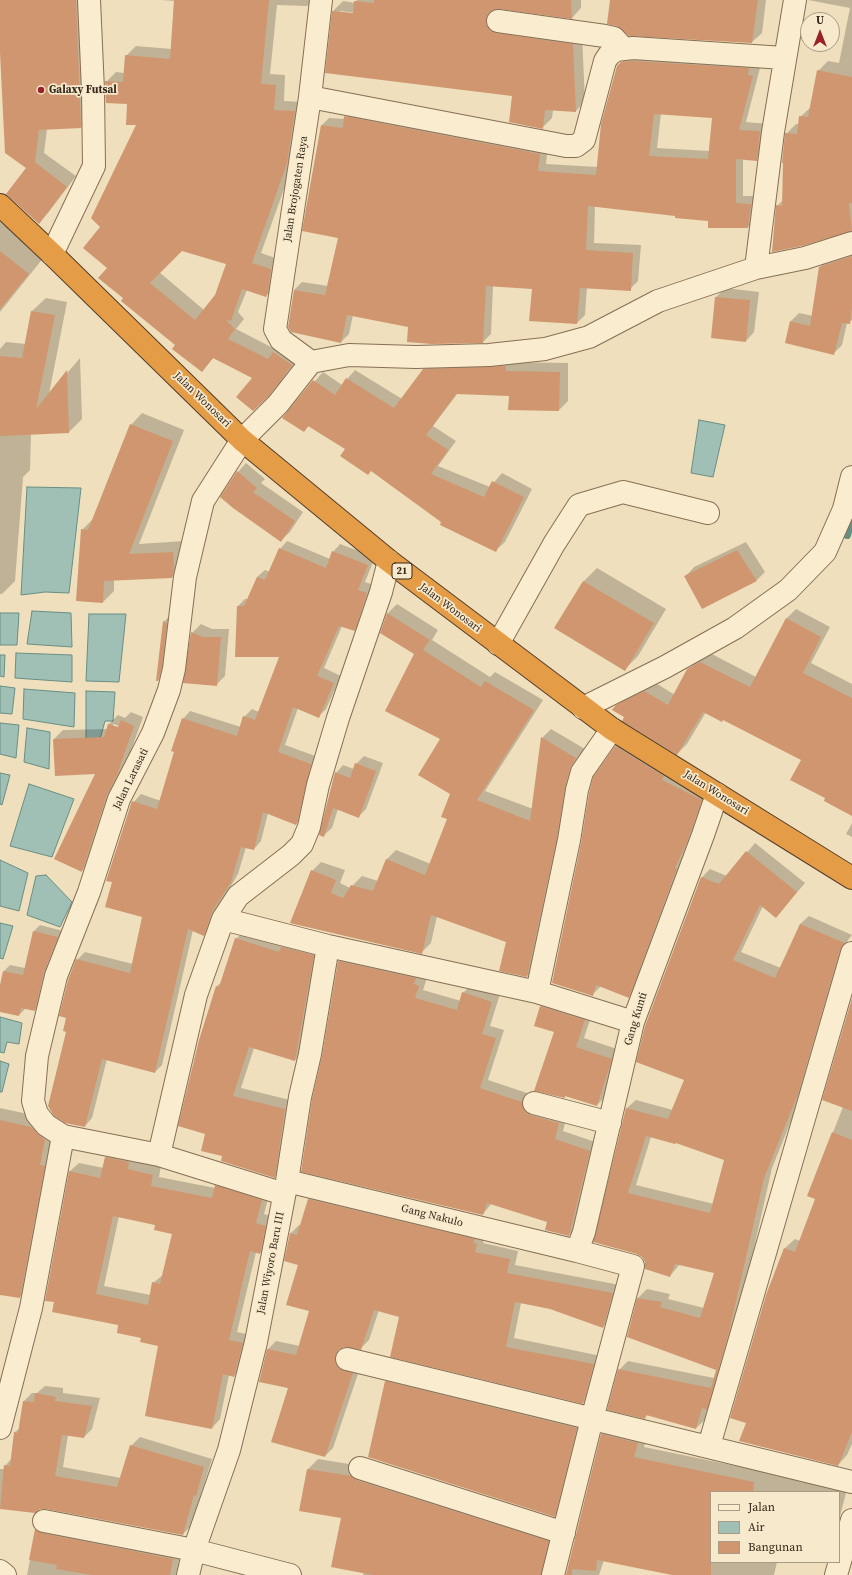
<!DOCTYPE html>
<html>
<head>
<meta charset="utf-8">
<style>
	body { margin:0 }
	#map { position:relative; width:852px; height:1575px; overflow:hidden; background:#efdfbc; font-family:"Source Serif 4",serif }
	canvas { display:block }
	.legend { position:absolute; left:710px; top:1491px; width:130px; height:72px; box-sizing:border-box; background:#f6e9cc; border:1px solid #a99b85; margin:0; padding:5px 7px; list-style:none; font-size:12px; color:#36271b }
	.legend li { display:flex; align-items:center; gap:8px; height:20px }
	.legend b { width:20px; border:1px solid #a99b85 }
	.north { position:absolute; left:800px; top:12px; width:40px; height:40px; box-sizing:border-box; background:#f6e9cc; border:1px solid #a99b85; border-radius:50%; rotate:0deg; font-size:11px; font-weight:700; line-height:16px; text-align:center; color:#36271b }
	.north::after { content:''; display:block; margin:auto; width:14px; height:18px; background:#982326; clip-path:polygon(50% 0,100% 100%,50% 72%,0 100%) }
</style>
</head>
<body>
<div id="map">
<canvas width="852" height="1575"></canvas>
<ul class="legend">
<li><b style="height:5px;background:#faeccf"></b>Jalan</li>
<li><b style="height:11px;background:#a0c0b6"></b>Air</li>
<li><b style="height:11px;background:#cf9670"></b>Bangunan</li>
</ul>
<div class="north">U</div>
</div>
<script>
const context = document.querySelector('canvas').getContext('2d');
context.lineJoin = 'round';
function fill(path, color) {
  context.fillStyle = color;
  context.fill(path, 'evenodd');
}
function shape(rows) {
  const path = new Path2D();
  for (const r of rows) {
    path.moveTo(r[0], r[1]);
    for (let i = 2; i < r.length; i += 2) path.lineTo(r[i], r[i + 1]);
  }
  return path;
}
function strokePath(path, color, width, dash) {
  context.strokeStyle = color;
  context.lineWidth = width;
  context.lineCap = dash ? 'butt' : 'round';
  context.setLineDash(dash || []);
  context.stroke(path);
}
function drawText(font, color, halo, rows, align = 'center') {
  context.font = font + ' "Source Serif 4",serif';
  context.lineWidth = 3.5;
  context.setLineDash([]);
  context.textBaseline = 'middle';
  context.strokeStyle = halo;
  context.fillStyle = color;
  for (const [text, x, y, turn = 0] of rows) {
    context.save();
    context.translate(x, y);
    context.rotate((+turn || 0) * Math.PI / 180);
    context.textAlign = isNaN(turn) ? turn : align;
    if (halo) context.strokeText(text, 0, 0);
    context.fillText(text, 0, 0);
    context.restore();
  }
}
const water = shape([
	[699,420,725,425,713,477,691,473,699,420],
	[27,487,81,488,69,593,45,592,21,595,27,487],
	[32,611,71,613,72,647,27,644,32,611],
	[0,613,19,613,17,645,0,645,0,613],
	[89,614,126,614,119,682,86,681,89,614],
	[16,653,72,655,72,682,15,678,16,653],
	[0,655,5,655,4,677,0,676,0,655],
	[0,686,15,688,12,714,0,713,0,686],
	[24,689,75,693,74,727,23,719,24,689],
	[86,691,115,692,113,721,105,721,100,739,86,744,86,691],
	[0,723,19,725,16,758,0,754,0,723],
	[27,728,50,732,49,769,24,762,27,728],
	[0,773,10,775,2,805,0,804,0,773],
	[29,784,74,799,52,857,10,846,29,784],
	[0,860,28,873,19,911,0,906,0,860],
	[46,875,72,902,60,927,27,915,36,876,46,875],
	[0,923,13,926,3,959,0,958,0,923],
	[0,1017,22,1023,19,1044,7,1042,4,1053,0,1052,0,1017],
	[0,1061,9,1064,2,1092,0,1092,0,1061]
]);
fill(water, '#a0c0b6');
strokePath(water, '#688e83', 1);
fill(shape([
	[0,0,85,0,90,117,81,127,47,129,44,153,76,176,48,213,39,223,0,32],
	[161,0,313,0,307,6,277,5,270,74,285,75,284,101,304,102,297,153,261,253,281,260,276,286,266,296,247,290,238,312,244,319,236,329,277,350,301,355,278,385,253,410,253,378,214,357,202,371,177,345,124,298,108,268,102,227,137,124,128,103,106,82,116,72,124,73,126,56,136,46,172,49,175,1],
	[182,250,227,264,216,296,204,310,159,272],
	[357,0,581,0,581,8,572,18,495,8,496,16,582,35,585,101,576,111,553,110,552,118,542,128,513,95,326,72,333,11,343,1,355,3],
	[340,11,358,13,358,15,340,13],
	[611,0,766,0,762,33,752,42],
	[808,0,852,0,852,230,777,206,783,200,786,134,796,124,799,124,800,117,811,107,818,71,828,61,839,63,850,8],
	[630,54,760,68,746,122,768,124,764,152,756,160,743,159,743,196,759,196,756,219,748,227,676,215,595,206,594,243,641,245,638,281,630,289,587,287,585,315,577,323,533,288,493,286,491,334,483,342,353,315,349,334,341,342,294,290,302,282,328,286,339,237,321,126,329,118,345,119,353,109,548,146,546,164,598,167,617,67],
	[661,113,713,117,710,151,657,148],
	[0,222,44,257,0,312],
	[852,251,852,320,847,323,842,345,834,353,791,321,799,313,813,316,820,267,828,259],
	[725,288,759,292,754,332,746,341,716,297],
	[46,298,67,302,49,394,80,358,82,419,69,432,31,434,30,470,23,477,15,581,2,594,0,594,0,349,6,342,26,344,32,311],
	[432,361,568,363,568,401,559,410,510,395,458,393,433,426,456,441,438,466,490,487,502,473,532,489,505,542,496,550,442,521,346,449,309,426,304,431,283,418,323,372,342,385,355,370,402,399],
	[142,413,184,430,139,544,184,541,183,565,172,577,114,579,114,591,103,602,82,530,93,519,131,425],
	[246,463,265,479,261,483,303,512,290,532,281,540,238,472],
	[287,541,330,559,333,552,340,544,375,557,365,582,374,585,362,622,354,629,342,626,324,668,341,676,326,709,318,717,298,708,285,745,318,757,303,817,296,824,268,813,261,841,254,849,246,847,238,874,220,904,211,927,204,935,193,930,162,1065,155,1072,107,1059,92,1118,85,1126,67,1031,77,960,85,952,133,964,144,916,132,804,141,794,161,801,183,719,190,711,241,727,244,717,252,709,259,712,280,656,238,606,245,599,248,599,257,577,265,570,270,572,280,549],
	[746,542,765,572,757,580,686,576,694,567],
	[597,568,666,609,638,656,625,669,556,628,584,581],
	[397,604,438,630,432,640,490,677,495,672,543,700,485,791,533,809,542,738,551,729,585,749,537,967,527,976,507,942,437,916,431,943,421,953,291,923,312,871,321,862,345,870,340,883,350,888,362,876,378,881,386,860,396,850,431,864,448,818,451,794,442,739,415,654,381,632,388,613],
	[796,609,830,627,811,663,852,684,852,815,826,798,802,759,723,719,706,712,687,744,677,754,614,709,627,696,654,682,675,695,688,670,698,660,710,653,756,677,787,618],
	[170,615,165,673,158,680,164,622],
	[201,624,212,629,229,629,225,676,216,685,192,633],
	[131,712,143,717,91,862,82,871,97,773,54,739,63,730,108,729,109,724,118,715,125,718],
	[113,724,123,727,122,729,113,726],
	[625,738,710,791,637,989,628,997,601,986,592,995,594,778,616,747],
	[364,756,383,763,366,809,359,816,338,809,332,828,324,835,336,773,343,765,354,769,356,764],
	[852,823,852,837,846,834],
	[755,843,805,883,776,917,763,906,741,952,781,968,800,924,809,916,852,935,848,940,806,1084,772,1168,737,1323,715,1400,708,1406,705,1420,696,1428,648,1414,645,1418,619,1370,628,1361,714,1378,717,1369,628,1336,638,1298,647,1289,670,1294,668,1299,704,1308,716,1272,680,1264,670,1276,646,1262,643,1257,637,1253,595,1242,627,1108,636,1100,673,1110,686,1079,701,878,710,869,727,876],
	[651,1137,677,1142,725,1160,714,1204,636,1185],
	[40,925,63,931,41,1004,34,1010,26,1008,19,1015,0,1011,0,990,4,971,10,965,25,968,34,931],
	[245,930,322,947,304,1052,295,1060,254,1048,241,1088,294,1101,283,1168,275,1177,223,1155,207,1133,217,986,222,982,236,939],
	[347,953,427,978,423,990,461,1001,463,993,471,985,500,994,490,1026,504,1030,488,1080,530,1094,567,1115,563,1131,598,1143,577,1227,569,1235,549,1221,492,1203,483,1214,323,1056,339,962],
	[550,998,593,1011,584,1038,620,1050,606,1096,597,1105,566,1095,564,1097,555,1032,541,1007],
	[852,1001,852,1444,847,1455,838,1465,747,1423,767,1296,785,1248,795,1239,800,1241,816,1199,808,1196,843,1107],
	[0,1108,42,1117,55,1129,30,1286,20,1297,0,1294],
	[115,1149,161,1166,159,1177,215,1188,224,1177,270,1192,264,1214,274,1217,269,1244,260,1253,256,1252,237,1332,251,1335,243,1367,234,1376,229,1375,220,1419,212,1428,159,1345,120,1324,53,1311,70,1171,79,1163,104,1168,106,1158],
	[119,1216,156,1225,174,1233,164,1274,153,1283,151,1295,104,1286],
	[317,1191,485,1236,483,1243,518,1251,515,1265,620,1285,611,1319,603,1327,550,1308,521,1303,514,1338,601,1356,591,1394,583,1403,400,1316,379,1310,369,1340,361,1348,343,1347,343,1354,361,1365,333,1448,325,1456,289,1388,260,1381,268,1349,276,1341,300,1346,310,1310,291,1233,299,1225,301,1226,309,1199],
	[393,1375,583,1421,561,1509,554,1516,386,1382],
	[45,1386,63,1388,63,1393,100,1398,92,1429,84,1437,68,1435,63,1467,121,1478,131,1446,140,1437,212,1459,191,1526,183,1534,46,1508,39,1508,34,1512,0,1508,0,1469,4,1469,5,1466,12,1458,15,1432,20,1428,24,1401,32,1393,37,1393],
	[613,1424,648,1432,644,1447,847,1489,839,1520,839,1492,711,1492,711,1562,777,1562,774,1575,677,1575,604,1560,599,1575,567,1575,602,1434],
	[318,1459,361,1466,559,1531,558,1575,363,1575,364,1572,342,1517,308,1469],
	[44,1521,181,1551,176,1575,27,1575,36,1530]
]), '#0003');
strokePath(shape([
	[847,535,852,518]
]), '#688e83', 8);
fill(shape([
	[0,0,76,0,81,128,39,130,35,162,67,187,39,224,6,194,26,168,5,153,0,52],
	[174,0,269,0,261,84,276,85,274,110,295,111,287,163,252,263,271,269,268,292,266,297,242,289,231,321,226,320,235,329,228,339,268,359,273,352,292,365,269,396,253,411,236,397,252,378,213,358,202,372,172,349,175,345,121,301,123,298,98,278,107,268,83,248,100,227,91,218,136,125,126,125,127,104,106,103,105,81,123,82,125,55,170,59],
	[182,251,226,264,215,295,195,320,150,283],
	[374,0,571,0,572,19,499,9,493,10,488,13,486,20,487,26,490,31,496,33,573,44,576,112,545,110,543,129,509,122,512,96,325,73,332,11,353,13,354,1,374,3],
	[610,0,758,0,752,43,629,36,617,26,607,24],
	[633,61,749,68,748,75,753,76,739,130,760,131,757,161,736,159,736,203,751,204,748,228,708,228,708,221,675,218,675,216,588,206,586,250,633,253,631,291,580,288,577,324,529,321,532,289,486,286,483,343,432,344,407,342,408,327,347,315,341,343,291,332,288,327,294,290,325,295,338,238,302,231,321,125,343,128,344,116,540,154,538,171,596,175,601,124,617,66,621,62],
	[654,114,712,118,708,159,649,156],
	[817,70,852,77,852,203,849,203,852,231,802,246,772,252,776,205,782,206,783,163,782,163,785,133,797,134,799,116,808,117],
	[0,251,29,274,0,309],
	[852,256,852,307,850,324,842,323,834,355,785,343,790,321,810,326,819,267],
	[715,297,750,300,746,342,711,338],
	[31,311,55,315,36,409,67,370,69,433,0,436,0,356,22,358],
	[506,366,506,371,560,372,559,411,508,410,509,396,456,394,426,435,448,450,431,474,484,497,492,481,524,497,496,552,440,525,441,522,371,471,368,475,340,456,345,449,308,426,304,432,282,418,313,380,335,395,346,378,394,408,423,369],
	[130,424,173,441,129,554,173,552,174,568,172,578,104,581,103,603,76,601,81,529,88,530],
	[237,471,257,488,253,492,295,521,281,542,233,508,220,497],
	[279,548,326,568,332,551,368,565,358,590,367,593,355,631,339,626,317,676,334,683,319,718,293,707,278,752,311,764,297,823,296,825,263,812,254,850,241,847,231,882,212,912,204,936,188,929,155,1073,102,1059,85,1127,65,1123,54,1116,48,1106,66,1032,63,1031,66,1018,59,1016,68,980,76,959,130,973,142,917,105,907,112,882,106,881,131,804,132,801,157,809,174,752,171,751,182,718,237,736,243,716,255,720,279,657,235,657,237,606,244,606,257,577,265,580],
	[737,550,757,581,702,609,684,576],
	[583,581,654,623,625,671,554,628],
	[387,613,430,640,423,650,481,687,485,681,534,710,477,800,530,821,541,737,576,758,570,768,565,788,557,838,527,977,499,971,506,942,431,915,422,954,290,923,311,870,336,880,331,893,343,898,351,885,373,891,386,859,425,875,447,819,441,817,450,794,418,775,440,739,385,711,414,654,380,633],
	[786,618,821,637,803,673,852,698,852,816,824,801,825,798,790,780,801,760,723,720,722,722,703,712,677,755,622,721,624,717,612,710,616,705,644,691,668,705,687,669,700,662,750,687],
	[163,621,167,623,162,667,158,681,156,681],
	[191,632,203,637,221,637,217,686,183,683],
	[121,720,134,726,117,775,107,795,82,872,54,859,95,774,55,776,53,739,104,737,108,724,118,727],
	[615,746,664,776,662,780,702,800,687,842,675,868,677,868,629,998,596,985,593,996,552,983,581,843,589,793,593,777],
	[355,763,376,771,359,818,333,808,324,837,319,835,335,772,350,778],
	[746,851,797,892,776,918,760,905,733,960,775,978,800,924,845,943,840,950,798,1094,764,1178,729,1332,707,1410,702,1408,696,1429,646,1415,645,1419,607,1410,618,1369,711,1388,716,1370,627,1337,637,1298,662,1302,660,1307,700,1318,714,1273,675,1264,670,1277,645,1269,645,1262,642,1257,637,1254,593,1242,626,1108,668,1119,684,1080,636,1062,645,1026,701,877,719,884],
	[646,1136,675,1144,676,1143,724,1160,710,1213,628,1193],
	[33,931,58,937,44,972,35,1011,21,1008,19,1016,0,1012,0,985,3,971,23,975],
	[235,938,279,952,281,947,314,955,295,1061,249,1047,233,1096,285,1109,275,1178,221,1161,222,1156,201,1151,205,1134,178,1126,199,1040,216,986,219,987],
	[338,961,416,978,414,984,419,986,415,998,457,1010,462,992,492,1002,482,1034,496,1038,480,1088,522,1102,525,1112,530,1115,559,1123,555,1139,590,1151,569,1236,545,1230,547,1222,487,1203,483,1215,301,1172,312,1099,322,1056],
	[852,998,852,1111,822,1100],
	[540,1006,585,1020,576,1047,612,1059,597,1106,565,1096,565,1098,534,1091,554,1032,534,1026],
	[0,1120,31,1127,45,1140,40,1165,45,1166,20,1298,0,1295],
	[832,1132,852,1140,852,1432,838,1466,739,1441,746,1423,730,1418,766,1295,784,1248,795,1252,815,1199,807,1196],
	[105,1157,129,1162,128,1169,153,1175,151,1186,212,1198,215,1185,262,1200,256,1223,266,1226,260,1254,250,1251,229,1340,243,1343,234,1377,223,1374,212,1429,145,1416,158,1346,140,1342,141,1338,117,1333,118,1325,52,1312,54,1302,45,1301,69,1171,100,1178],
	[113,1216,155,1225,154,1230,172,1234,160,1284,152,1282,148,1305,96,1294],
	[308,1199,475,1239,473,1243,477,1244,475,1252,510,1259,507,1273,613,1293,603,1328,550,1309,515,1302,506,1347,594,1364,583,1404,390,1357,399,1317,374,1310,361,1350,344,1347,338,1350,335,1356,335,1362,338,1368,353,1373,325,1457,271,1442,288,1388,259,1382,267,1349,296,1355,309,1311,286,1305,298,1265,284,1261,290,1233,297,1235],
	[385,1381,577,1428,555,1517,368,1457],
	[35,1393,56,1397,55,1401,92,1406,84,1438,62,1435,55,1476,117,1487,130,1445,204,1467,196,1496,194,1495,183,1535,46,1509,40,1509,35,1513,0,1509,4,1465,10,1466,14,1432,18,1433,23,1401,34,1402],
	[601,1434,638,1443,634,1457,754,1482,753,1492,711,1492,711,1575,672,1575,597,1560,596,1571,572,1569,572,1575,566,1575],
	[307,1469,351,1476,356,1480,549,1541,541,1575,373,1575,331,1567,341,1518,299,1511],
	[35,1529,42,1533,173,1559,170,1575,92,1575,56,1569,57,1565,29,1560]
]), '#cf9670');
const minor = shape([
	[498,21,605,36,614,38,623,48],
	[310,97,566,146,576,146,584,140,605,61,609,55,616,50,633,48,784,58],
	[52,254,94,166,93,90,89,0],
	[756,268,773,132,795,0],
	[311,362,281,340,275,329,310,97,321,0],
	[498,644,554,544,579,505,623,492,708,513],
	[583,708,665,667,735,628,788,590,825,552,844,509,852,477],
	[223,919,328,946,537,992,633,1022],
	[537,992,569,840,577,790,582,772,612,729],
	[534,1103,610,1123],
	[159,1155,196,995,223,919,238,896,291,855,302,844,309,827,318,785,338,718,381,592,389,561],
	[287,1181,577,1251,633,1266,592,1419,553,1575],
	[284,1194,159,1155,63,1136,46,1125,37,1114,33,1101,37,1056,56,976,89,892,119,799,153,733,169,690,174,669,185,577,203,501,242,440,278,404,311,362,349,355,416,357,489,355,545,349,589,337,658,301,756,268,805,258,852,243],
	[577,1251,584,1232,633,1022,703,835,717,794],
	[347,1359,852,1482],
	[0,1428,31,1308,63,1136],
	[709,1446,852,953],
	[360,1468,564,1533],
	[44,1521,194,1550,290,1575],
	[0,1571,5,1575],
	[188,1575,194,1550,229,1450,256,1342,287,1181,300,1097,310,1054,328,946],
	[836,1575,852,1520]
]);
const highway = shape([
	[0,205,52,254,242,440,389,561,612,729,852,878]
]);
strokePath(minor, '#876f55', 24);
strokePath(highway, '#543d2a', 24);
strokePath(minor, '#faeccf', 22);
strokePath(highway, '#e49c47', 22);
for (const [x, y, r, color] of [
	[41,90,4,"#982326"]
]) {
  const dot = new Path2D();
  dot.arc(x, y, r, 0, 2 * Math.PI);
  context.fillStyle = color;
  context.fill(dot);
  strokePath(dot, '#f6e9cc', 1.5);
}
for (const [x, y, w] of [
	[402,571,20]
]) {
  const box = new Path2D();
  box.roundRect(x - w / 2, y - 8, w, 16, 3);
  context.fillStyle = '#f6e9cc';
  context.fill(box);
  strokePath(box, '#36271b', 1);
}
drawText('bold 10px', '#36271b', null, [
	["21",402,571]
]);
drawText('bold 11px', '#36271b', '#f6e9cc', [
	["Galaxy Futsal",49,90]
], 'left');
drawText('11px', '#36271b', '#f6e9cc', [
	["Jalan Brojogaten Raya",296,189,-81],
	["Jalan Wonosari",202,400,44],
	["Jalan Wonosari",450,608,37],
	["Jalan Larasati",131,779,-64],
	["Jalan Wonosari",716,793,32],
	["Gang Kunti",636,1019,-73],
	["Gang Nakulo",432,1216,14],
	["Jalan Wiyoro Baru III",271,1263,-79]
]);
</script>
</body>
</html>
